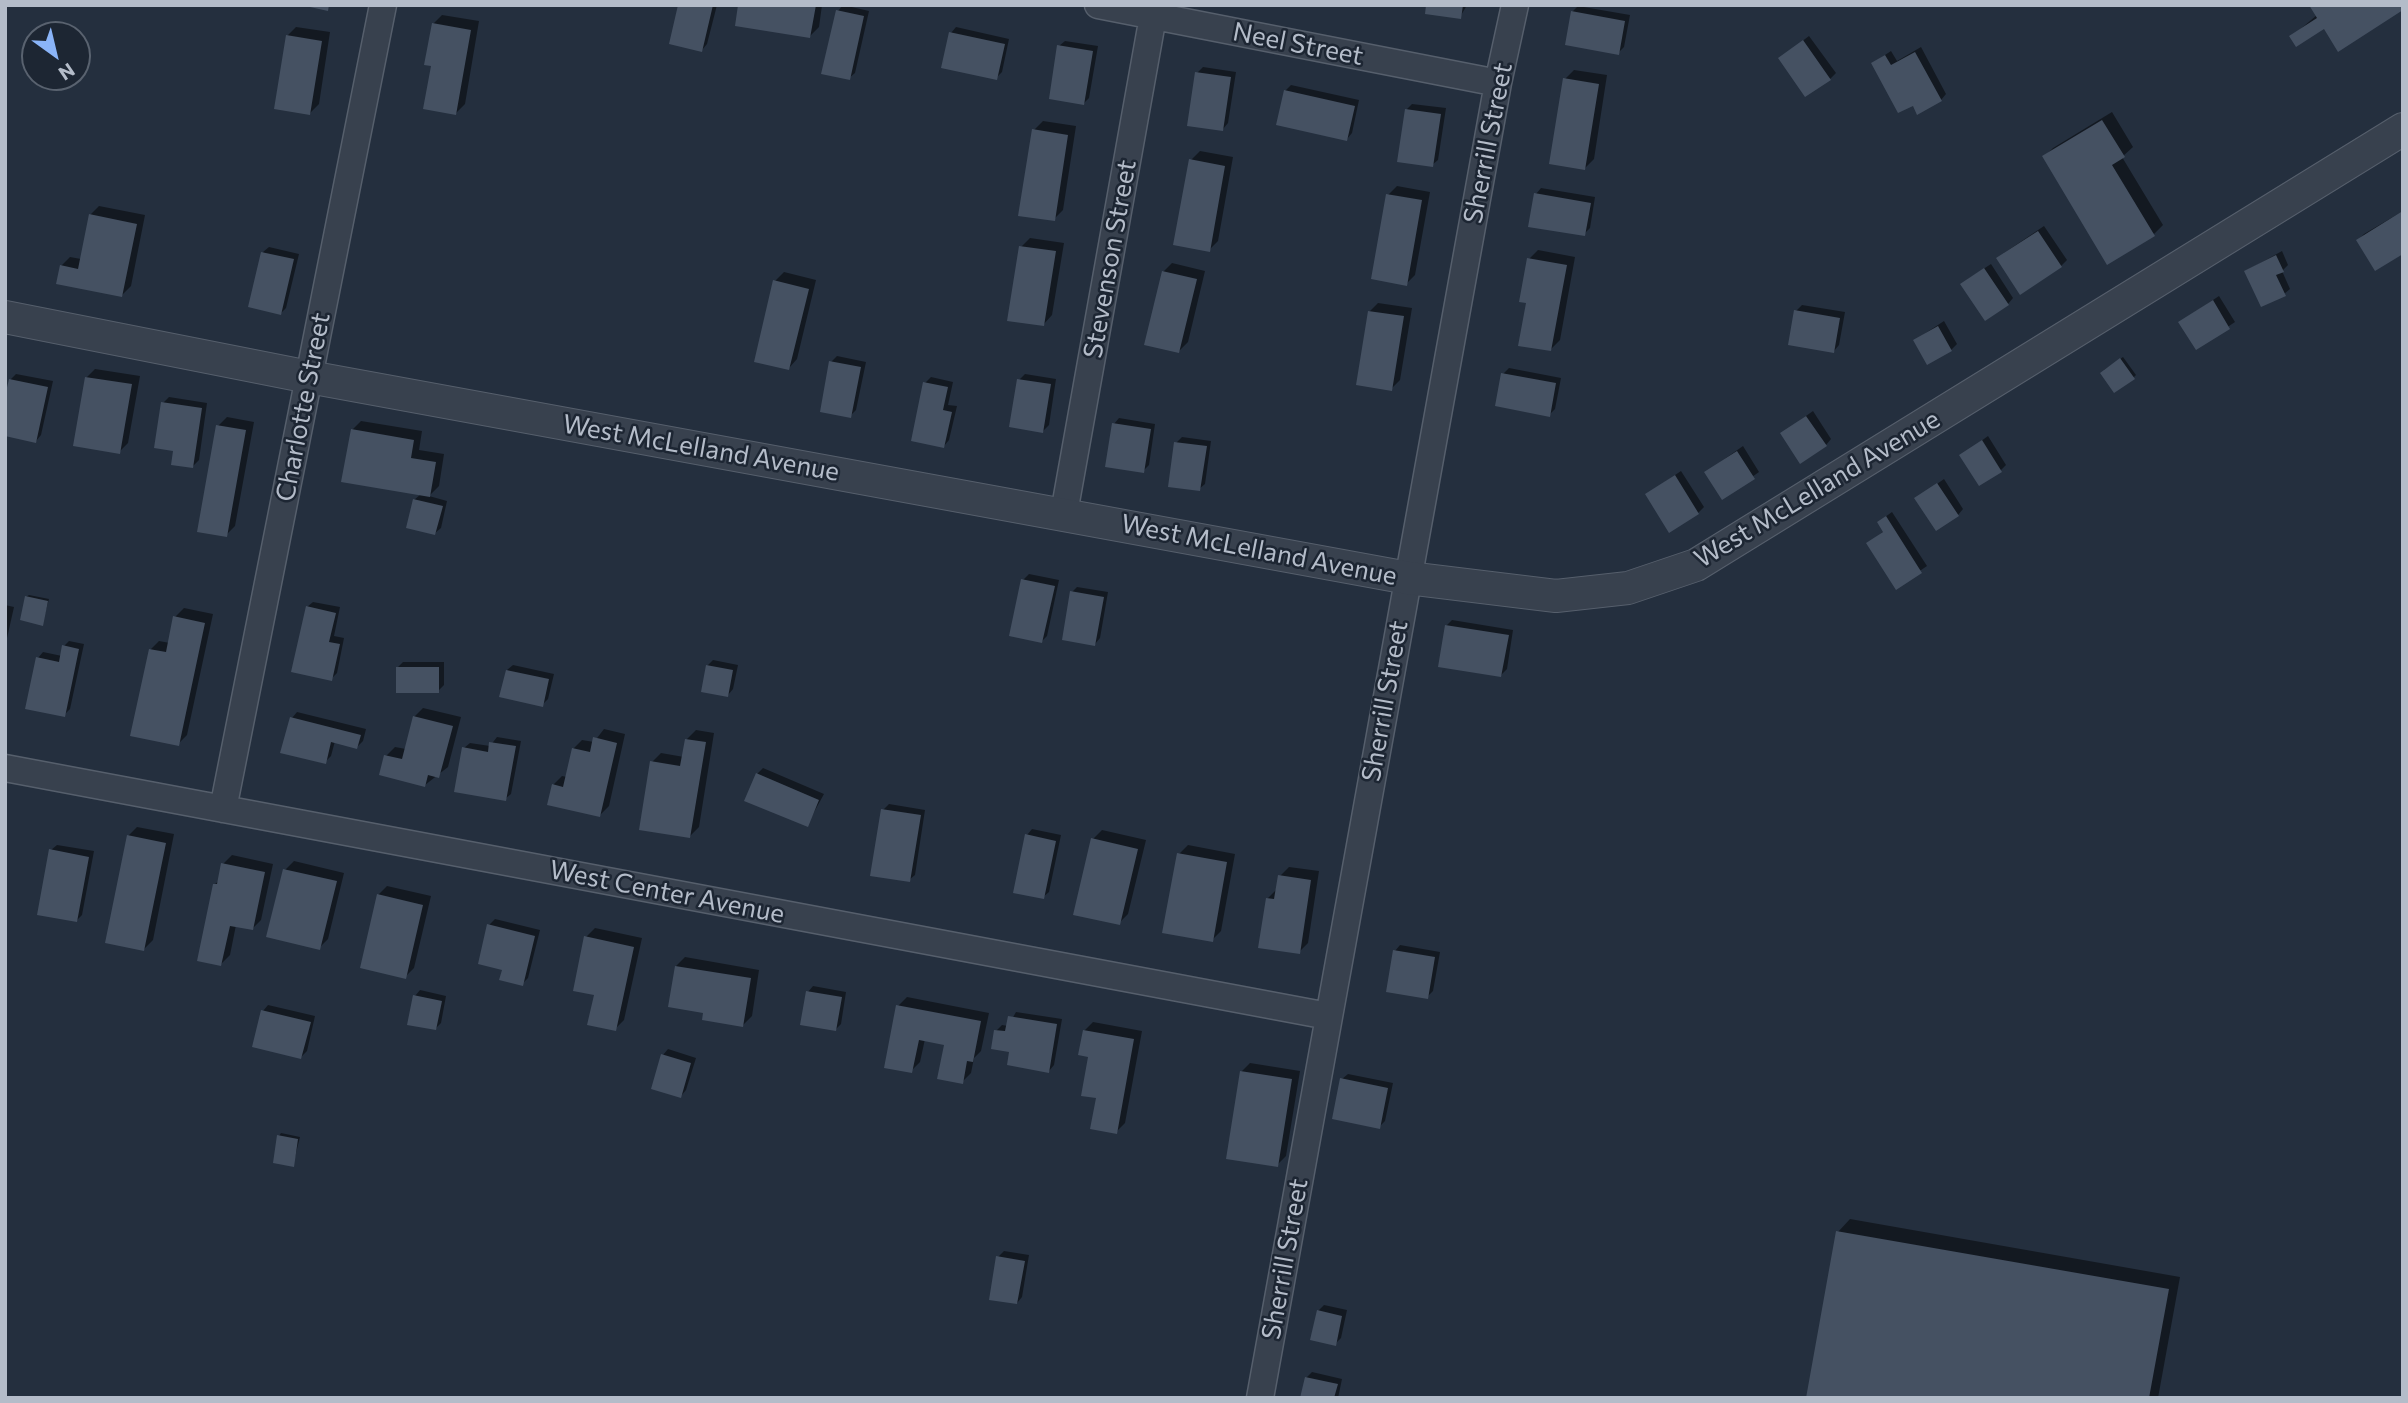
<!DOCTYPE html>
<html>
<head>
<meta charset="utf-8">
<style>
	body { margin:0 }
	#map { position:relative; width:2408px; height:1403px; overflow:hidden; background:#242f3e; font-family:Commissioner,sans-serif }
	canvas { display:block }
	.frame { position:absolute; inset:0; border:7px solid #b4bcc9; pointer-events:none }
	.north { position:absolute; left:21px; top:21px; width:70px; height:70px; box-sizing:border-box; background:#1d2633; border:2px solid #59626f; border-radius:50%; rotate:146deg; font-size:19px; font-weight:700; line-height:28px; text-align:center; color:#b4bcc9 }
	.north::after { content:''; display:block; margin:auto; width:24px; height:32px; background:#8ab4f8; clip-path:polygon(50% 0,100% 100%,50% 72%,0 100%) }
</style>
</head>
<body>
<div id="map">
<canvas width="2408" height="1403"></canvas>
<div class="frame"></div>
<div class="north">N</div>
</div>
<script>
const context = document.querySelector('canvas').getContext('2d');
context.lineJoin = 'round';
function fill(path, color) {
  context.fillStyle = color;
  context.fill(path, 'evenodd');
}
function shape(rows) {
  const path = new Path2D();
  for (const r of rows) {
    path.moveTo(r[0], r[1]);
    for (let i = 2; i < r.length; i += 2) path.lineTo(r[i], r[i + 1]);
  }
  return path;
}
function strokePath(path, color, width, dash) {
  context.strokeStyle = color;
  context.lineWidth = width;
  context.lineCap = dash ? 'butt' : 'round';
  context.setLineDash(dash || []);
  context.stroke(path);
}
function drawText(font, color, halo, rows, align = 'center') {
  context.font = font + ' Commissioner,sans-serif';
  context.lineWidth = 5;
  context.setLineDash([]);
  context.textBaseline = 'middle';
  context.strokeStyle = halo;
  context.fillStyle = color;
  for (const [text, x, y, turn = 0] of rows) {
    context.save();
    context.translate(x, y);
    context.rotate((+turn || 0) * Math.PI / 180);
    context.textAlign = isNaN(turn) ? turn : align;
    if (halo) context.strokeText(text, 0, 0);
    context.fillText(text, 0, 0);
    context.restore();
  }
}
fill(shape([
	[680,5,717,5,707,44,702,50],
	[740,5,822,5,819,27,810,36],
	[843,5,869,11,855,73,849,78,838,11],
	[1428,5,1467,5,1460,17],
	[2311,5,2403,5,2403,8,2339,50,2324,27,2291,37,2317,15],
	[1578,6,1630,15,1624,47,1618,53,1572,12],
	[442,15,479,21,465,104,456,113,433,65,433,24],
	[296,27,330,32,319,104,310,113,287,36],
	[956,27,1009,39,1002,72,996,78,951,33],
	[1809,36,1836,73,1830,79,1780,58],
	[1065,41,1098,46,1089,98,1084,103,1059,46],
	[1921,47,1946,94,1941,100,1913,103,1873,63,1891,51,1897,61],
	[1203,67,1236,72,1228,123,1223,129,1197,73],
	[1574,70,1607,75,1594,159,1585,168,1565,79],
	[1291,85,1359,100,1352,133,1347,139,1285,91],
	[1412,104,1446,108,1438,160,1432,165,1407,109],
	[2112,112,2133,147,2122,157,2163,225,2154,234,2044,157,2053,148],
	[1043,121,1076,126,1063,210,1054,219,1034,130],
	[1200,151,1233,157,1218,241,1209,250,1191,160],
	[1397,186,1430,192,1415,275,1406,284,1388,195],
	[1541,188,1595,197,1590,228,1584,234,1536,194],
	[99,206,145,215,131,286,122,295,61,266,70,257,81,259,90,215],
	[2403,211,2403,252,2358,240,2364,234],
	[2044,226,2067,260,2061,266,2004,253],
	[1030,238,1064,243,1052,315,1043,325,1021,247],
	[269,247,299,254,286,308,280,314,263,252],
	[1538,250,1575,257,1560,340,1551,349,1528,301,1529,259],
	[2282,251,2288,265,2282,271,2290,289,2284,294,2246,271],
	[1172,263,1205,271,1188,342,1179,351,1163,272],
	[1991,264,2013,298,2008,304,1968,279],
	[784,272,816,280,797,359,789,368,775,281],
	[2219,296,2235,322,2196,348,2180,322],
	[1378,303,1412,308,1400,380,1391,389,1369,312],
	[1802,305,1845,312,1839,345,1834,351,1796,311],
	[1944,321,1957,344,1951,350,1915,340],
	[837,356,866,362,856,410,850,416,831,362],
	[2123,357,2136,375,2134,377,2104,370],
	[1509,368,1561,378,1555,409,1549,415,1503,374],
	[95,369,140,376,128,443,119,452,86,378],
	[16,374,53,381,41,435,36,441,10,380],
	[1025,374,1056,379,1049,425,1043,431,1019,380],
	[931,377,953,382,948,405,957,406,949,440,944,446,925,383],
	[169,397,207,403,199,460,193,466,175,450,163,403],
	[1813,411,1831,439,1826,445,1782,433],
	[227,417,254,422,235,526,226,535,218,426],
	[1119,418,1155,424,1149,465,1143,471,1114,424],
	[361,421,422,431,419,450,444,454,439,486,429,496,447,501,441,528,435,533,414,500,421,494,352,430],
	[1988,436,2006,465,2001,470,1962,455],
	[1182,437,1211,441,1205,484,1199,489,1176,443],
	[1743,446,1759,472,1722,498,1706,472],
	[1681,471,1704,507,1698,513,1647,494],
	[1944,479,1963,509,1958,515,1917,498],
	[1892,512,1927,566,1896,587,1868,543,1884,531,1885,517],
	[1029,574,1059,580,1047,636,1042,641,1023,580],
	[1077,587,1108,592,1100,638,1095,644,1072,592],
	[29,595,49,599,42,624,26,597],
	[313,602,340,607,334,636,344,638,337,673,331,679,307,607],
	[5,605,14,607,5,647],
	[184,608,213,614,187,735,178,744,150,650,159,641,170,643,175,617],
	[1452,620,1513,630,1507,669,1501,675,1446,626],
	[69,641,84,644,70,709,64,715,38,658,43,652,62,656,64,646],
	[713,660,738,665,733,689,728,695,707,666],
	[403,662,444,662,444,685,438,691,398,667],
	[513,665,554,674,548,699,542,705,507,670],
	[423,708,461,717,448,767,425,785,386,756,395,747,406,749,414,717],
	[297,712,366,729,363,741,357,747,335,741,331,756,325,762,292,718],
	[604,729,625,734,609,806,600,815,553,785,562,776,567,777,573,749,582,740,594,742],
	[696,730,714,733,699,827,690,836,652,762,661,753,684,757,687,739],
	[497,737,521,741,511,794,505,799,464,748,470,743,490,746],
	[763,768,824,794,807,825,757,774],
	[889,804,925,810,915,875,909,880,883,810],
	[137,827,174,834,153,940,144,949,128,836],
	[1032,829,1061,835,1049,892,1043,897,1027,835],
	[1102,830,1146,840,1128,914,1119,923,1093,839],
	[57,845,94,851,82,915,77,920,51,850],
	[1188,845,1235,854,1221,931,1212,940,1179,854],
	[232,855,273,864,261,920,252,929,236,925,230,955,221,964,215,884,220,880,223,864],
	[294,861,344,873,328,939,319,948,285,870],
	[1289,867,1319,871,1308,943,1299,952,1267,899,1276,890,1280,876],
	[387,886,431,896,414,968,405,977,378,895],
	[495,919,540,930,528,978,522,984,504,968,489,925],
	[595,928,642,938,624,1020,615,1029,596,994,586,937],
	[1400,945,1440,952,1433,991,1427,997,1395,951],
	[685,957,759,970,752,1016,743,1025,705,1012,676,966],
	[813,986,846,992,841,1024,835,1030,808,992],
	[420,990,446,996,441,1023,435,1029,415,996],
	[907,997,989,1013,981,1051,974,1058,971,1073,962,1082,946,1043,925,1039,920,1062,911,1071,898,1006],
	[268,1005,315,1016,307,1051,301,1057,263,1011],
	[1016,1012,1062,1019,1054,1065,1049,1071,1011,1051,996,1031,1002,1025,1008,1026],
	[1093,1022,1142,1031,1125,1123,1116,1132,1098,1097,1084,1031],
	[668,1049,696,1058,686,1090,681,1096,663,1055],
	[1250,1063,1300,1071,1286,1156,1277,1165,1241,1072],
	[1348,1074,1393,1083,1385,1121,1379,1127,1342,1079],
	[281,1133,300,1137,293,1165,279,1136],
	[1850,1219,2180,1277,2158,1398,1808,1398,1838,1232],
	[1004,1251,1029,1255,1022,1297,1017,1303,998,1257],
	[1324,1305,1347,1310,1341,1338,1335,1344,1318,1311],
	[1312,1372,1342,1379,1338,1398,1302,1398,1306,1378]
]), '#0007');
fill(shape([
	[301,5,329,5,328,11],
	[678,5,713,5,702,52,669,44],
	[738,5,816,5,810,38,735,26],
	[1426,5,1463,5,1461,19,1425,14],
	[2309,5,2401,5,2403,10,2338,52,2324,29,2296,47,2289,36,2317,18],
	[836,10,864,16,850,80,821,74],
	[1571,11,1625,21,1619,55,1565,45],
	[432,23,471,30,456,115,423,109,431,66,424,65],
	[949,32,1005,44,997,80,941,68],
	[286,35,322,41,310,115,274,109],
	[1803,40,1831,80,1805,97,1778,58],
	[1057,45,1093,51,1084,105,1049,99],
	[1915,52,1942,101,1917,115,1913,106,1898,113,1871,63,1885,55,1891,65],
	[1195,72,1231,77,1223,131,1187,126],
	[1563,78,1599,84,1585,170,1549,164],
	[1284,90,1355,106,1347,141,1276,125],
	[1405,109,1441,114,1433,167,1397,162],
	[2102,120,2125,157,2112,165,2155,236,2107,265,2042,156],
	[1032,129,1068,135,1055,221,1018,216],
	[1189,159,1225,166,1210,252,1173,245],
	[1534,193,1591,203,1585,236,1528,227],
	[1386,194,1422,200,1407,286,1371,279],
	[2401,212,2403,254,2375,271,2356,240],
	[89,214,137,224,122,297,56,284,60,265,78,269],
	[2038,231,2062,267,2020,295,1996,258],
	[1019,246,1056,251,1044,326,1007,321],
	[261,252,294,259,281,315,248,307],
	[2276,255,2284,272,2276,275,2286,296,2261,307,2244,271],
	[1527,258,1567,265,1551,351,1518,346,1526,303,1519,302],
	[1984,268,2009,305,1985,321,1960,284],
	[1162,271,1197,279,1179,353,1144,345],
	[773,280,809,289,789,370,754,362],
	[2213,300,2230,329,2196,350,2178,322],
	[1794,310,1840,318,1834,353,1788,345],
	[1368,311,1404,316,1392,391,1356,385],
	[1938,326,1952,351,1927,365,1913,340],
	[2120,358,2135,379,2114,393,2100,373],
	[829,361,861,367,851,418,820,412],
	[1501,373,1556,383,1550,417,1495,406],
	[85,377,132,384,120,454,73,446],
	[9,379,48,387,36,443,5,436,5,396],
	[1017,379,1051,384,1043,433,1009,427],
	[923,382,948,387,943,410,952,412,944,448,911,441],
	[161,402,202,408,193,468,171,465,173,451,154,448],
	[1806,416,1827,446,1800,464,1780,433],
	[1112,423,1151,429,1144,473,1105,467],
	[216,425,246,430,227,537,197,532],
	[351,429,414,440,411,458,436,462,430,497,341,482],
	[1982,440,2002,472,1979,486,1959,455],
	[1174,442,1207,446,1200,491,1168,487],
	[1737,451,1755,479,1722,500,1704,472],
	[1675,475,1699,514,1669,533,1645,494],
	[1937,483,1959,516,1936,531,1914,498],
	[413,499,443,506,435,535,406,528],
	[1886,516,1922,573,1896,590,1866,543,1883,532,1877,522],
	[1021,579,1055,586,1042,643,1009,636],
	[1070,591,1104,597,1095,646,1062,640],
	[25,596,48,601,43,626,20,620],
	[306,606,336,613,329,642,340,644,332,681,291,672],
	[173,616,205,623,179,746,130,736,149,649,166,652],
	[1445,625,1509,635,1501,677,1438,667],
	[62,645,79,649,65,717,25,709,36,657,59,662],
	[706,665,733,670,728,697,701,692],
	[396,667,439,667,439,693,396,693],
	[506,670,549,679,543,707,499,697],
	[413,716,453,726,439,778,428,775,425,787,379,775,384,755,402,759],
	[290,717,361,735,357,749,331,742,326,764,280,753],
	[593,737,617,743,600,817,547,805,552,784,563,787,572,748,590,752],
	[685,739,706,742,690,838,639,830,650,761,680,766],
	[489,742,516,746,506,801,454,792,462,747,488,752],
	[756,773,819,800,808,827,744,801],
	[881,809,921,815,910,882,870,876],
	[1025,834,1056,841,1044,899,1013,893],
	[127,835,166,843,144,951,105,943],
	[1091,838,1138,849,1120,925,1073,915],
	[49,849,89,857,77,922,37,915],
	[1177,853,1227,862,1213,942,1162,933],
	[221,863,265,872,253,930,230,926,221,966,197,961,213,884,217,884],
	[283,869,337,881,320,950,266,937],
	[1278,875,1311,880,1300,954,1258,948,1266,898,1274,899],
	[377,894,423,905,406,979,360,968],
	[487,924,535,936,523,986,499,980,502,970,478,964],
	[584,936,634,947,616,1031,587,1025,594,995,573,991],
	[1393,950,1435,957,1428,999,1386,992],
	[675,966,751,978,743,1027,702,1020,703,1013,668,1007],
	[806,991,842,997,836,1031,800,1025],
	[413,995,442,1001,436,1030,407,1025],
	[896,1005,981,1021,973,1062,967,1061,963,1084,937,1079,944,1045,919,1040,912,1073,884,1068],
	[261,1010,311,1022,301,1059,252,1047],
	[1008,1016,1057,1024,1049,1073,1007,1065,1009,1052,991,1049,994,1030,1005,1031],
	[1083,1030,1134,1039,1117,1134,1090,1129,1096,1098,1081,1096,1088,1057,1078,1055],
	[661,1054,691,1063,681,1098,651,1089],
	[1240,1071,1292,1079,1278,1167,1226,1159],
	[1340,1078,1388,1088,1380,1129,1332,1119],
	[277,1135,298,1139,294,1167,273,1163],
	[1836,1231,2169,1289,2149,1398,1806,1398],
	[996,1256,1025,1261,1017,1304,989,1300],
	[1317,1310,1342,1316,1336,1346,1310,1340],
	[1305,1377,1338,1384,1334,1398,1300,1398]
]), '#455162');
const minor = shape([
	[1098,5,1498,83],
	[1064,513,1155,5],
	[5,768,1328,1016],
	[223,809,383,5],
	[1260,1398,1498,83,1515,5]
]);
const tertiary = shape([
	[5,317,309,377,1408,578,1556,596,1628,588,1696,565,2403,129]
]);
strokePath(minor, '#565f6c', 29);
strokePath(tertiary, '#565f6c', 34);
strokePath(minor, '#38414e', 26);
strokePath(tertiary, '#38414e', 32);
drawText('26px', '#b4bcc9', '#1d2633', [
	["Neel Street",1298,44,11],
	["Sherrill Street",1488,143,-79],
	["Stevenson Street",1110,259,-80],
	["Charlotte Street",303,407,-79],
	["West McLelland Avenue",701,448,10],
	["West McLelland Avenue",1817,489,-31],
	["West McLelland Avenue",1259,550,11],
	["Sherrill Street",1385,701,-80],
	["West Center Avenue",667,892,11],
	["Sherrill Street",1285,1259,-80]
]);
</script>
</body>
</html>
